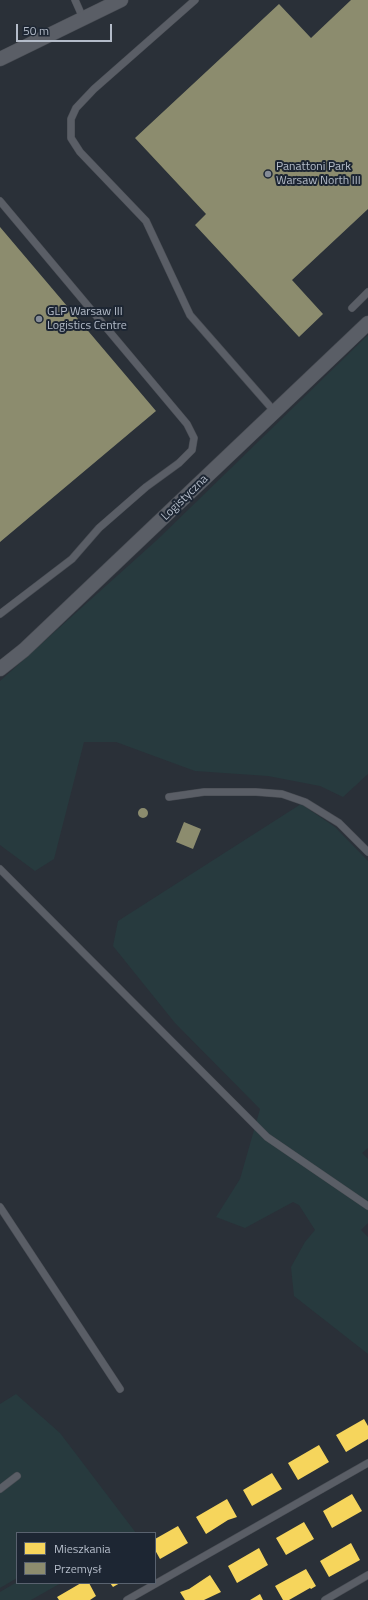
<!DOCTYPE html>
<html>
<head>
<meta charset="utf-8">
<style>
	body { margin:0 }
	#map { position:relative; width:368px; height:1600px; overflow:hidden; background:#2a3038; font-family:"Titillium Web",sans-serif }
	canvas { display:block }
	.legend { position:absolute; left:16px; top:1532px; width:140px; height:52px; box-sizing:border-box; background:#1d2633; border:1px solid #59626f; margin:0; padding:5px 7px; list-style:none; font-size:12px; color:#b4bcc9 }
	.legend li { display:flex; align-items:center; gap:8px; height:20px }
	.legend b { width:20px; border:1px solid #59626f }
	.scale { position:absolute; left:16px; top:24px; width:96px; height:18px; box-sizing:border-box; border:2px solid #b4bcc9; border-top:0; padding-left:5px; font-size:12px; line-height:14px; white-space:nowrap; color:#b4bcc9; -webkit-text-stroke:3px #1d2633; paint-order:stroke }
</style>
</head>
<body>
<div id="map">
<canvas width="368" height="1600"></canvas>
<ul class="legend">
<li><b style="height:11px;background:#f6d55c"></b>Mieszkania</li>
<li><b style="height:11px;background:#8c8c6e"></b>Przemysł</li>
</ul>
<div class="scale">50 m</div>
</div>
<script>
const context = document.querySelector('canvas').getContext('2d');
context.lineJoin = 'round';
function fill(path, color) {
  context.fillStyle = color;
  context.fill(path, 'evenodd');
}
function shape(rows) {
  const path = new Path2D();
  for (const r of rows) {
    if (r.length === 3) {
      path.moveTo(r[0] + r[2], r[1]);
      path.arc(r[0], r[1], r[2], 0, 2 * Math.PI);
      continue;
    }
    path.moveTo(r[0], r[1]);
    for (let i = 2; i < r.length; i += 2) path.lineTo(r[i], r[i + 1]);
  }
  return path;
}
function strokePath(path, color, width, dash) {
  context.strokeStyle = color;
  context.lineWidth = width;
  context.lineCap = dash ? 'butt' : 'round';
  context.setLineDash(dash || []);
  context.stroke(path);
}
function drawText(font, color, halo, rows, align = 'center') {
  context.font = font + ' "Titillium Web",sans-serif';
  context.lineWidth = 4;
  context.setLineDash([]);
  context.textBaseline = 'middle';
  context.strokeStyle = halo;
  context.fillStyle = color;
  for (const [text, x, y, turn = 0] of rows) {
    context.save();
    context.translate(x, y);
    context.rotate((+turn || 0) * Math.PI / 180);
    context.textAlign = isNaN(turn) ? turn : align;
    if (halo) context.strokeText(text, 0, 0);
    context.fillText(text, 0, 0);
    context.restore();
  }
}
fill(shape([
	[368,335,368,774,343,797,320,786,268,776,195,771,116,742,84,742,54,859,35,871,0,845,0,681,157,540],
	[301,804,335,827,368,861,368,1148,362,1153,368,1159,368,1223,361,1230,368,1237,368,1354,294,1296,291,1267,305,1242,315,1230,299,1205,293,1202,245,1228,216,1217,240,1179,260,1109,175,1023,113,946,118,921],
	[16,1394,60,1433,136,1533,17,1533,17,1578,0,1588,0,1404],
	[17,1582,17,1583,61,1583,31,1600,0,1600,0,1592]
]), '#273a3e');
fill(shape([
	[364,1419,368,1426,368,1439,346,1452,336,1435],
	[319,1445,329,1462,298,1480,288,1463],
	[272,1473,282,1489,252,1506,243,1490],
	[352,1494,362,1511,332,1528,323,1511],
	[227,1499,237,1517,228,1520,206,1534,196,1517],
	[304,1522,314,1539,286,1555,276,1538],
	[178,1526,188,1543,160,1559,155,1550,155,1539],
	[351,1543,360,1560,329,1577,320,1561],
	[259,1548,268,1565,237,1583,228,1566],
	[306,1569,316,1586,311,1589,310,1588,289,1600,283,1600,275,1586],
	[210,1575,221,1592,204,1600,185,1600,180,1592,189,1589],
	[81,1583,89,1583,96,1596,90,1600,59,1600,57,1597],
	[110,1583,120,1583,113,1587],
	[260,1594,263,1600,250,1600]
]), '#f6d55c');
fill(shape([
	[351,0,368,0,368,209,292,280,323,314,299,337,195,225,206,214,135,138,279,4,311,38],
	[0,227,156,411,0,542],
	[143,813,5],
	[184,822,201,829,193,849,176,842]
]), '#8c8c6e');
const service = shape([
	[75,0,83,18],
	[195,0,94,89,76,108,71,119,71,138,80,152,146,221,190,315,275,412],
	[0,201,187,424,194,438,192,450,179,463,146,487,99,528,72,559,0,614],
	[352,308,368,292],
	[169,797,204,792,256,792,282,794,305,802,339,823,368,852],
	[0,869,267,1137,368,1206],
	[0,1207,120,1389],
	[0,1489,17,1476],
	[127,1600,368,1463],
	[325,1600,368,1575]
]);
const minor = shape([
	[0,59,121,0],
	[0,669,24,650,368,323]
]);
strokePath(service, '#484c53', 8);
strokePath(minor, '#484c53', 15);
strokePath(service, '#5a5e66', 7);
strokePath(minor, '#5a5e66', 14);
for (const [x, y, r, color] of [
	[268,174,4,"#848b96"],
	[39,319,4,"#848b96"]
]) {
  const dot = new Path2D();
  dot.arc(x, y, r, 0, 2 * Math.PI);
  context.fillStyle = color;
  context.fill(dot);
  strokePath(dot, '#1d2633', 1.5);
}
drawText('12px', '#b4bcc9', '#1d2633', [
	["Panattoni Park",276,167],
	["Warsaw North III",276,181],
	["GLP Warsaw III",47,312],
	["Logistics Centre",47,326]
], 'left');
drawText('12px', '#b4bcc9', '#1d2633', [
	["Logistyczna",185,498,-44]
]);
</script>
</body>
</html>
